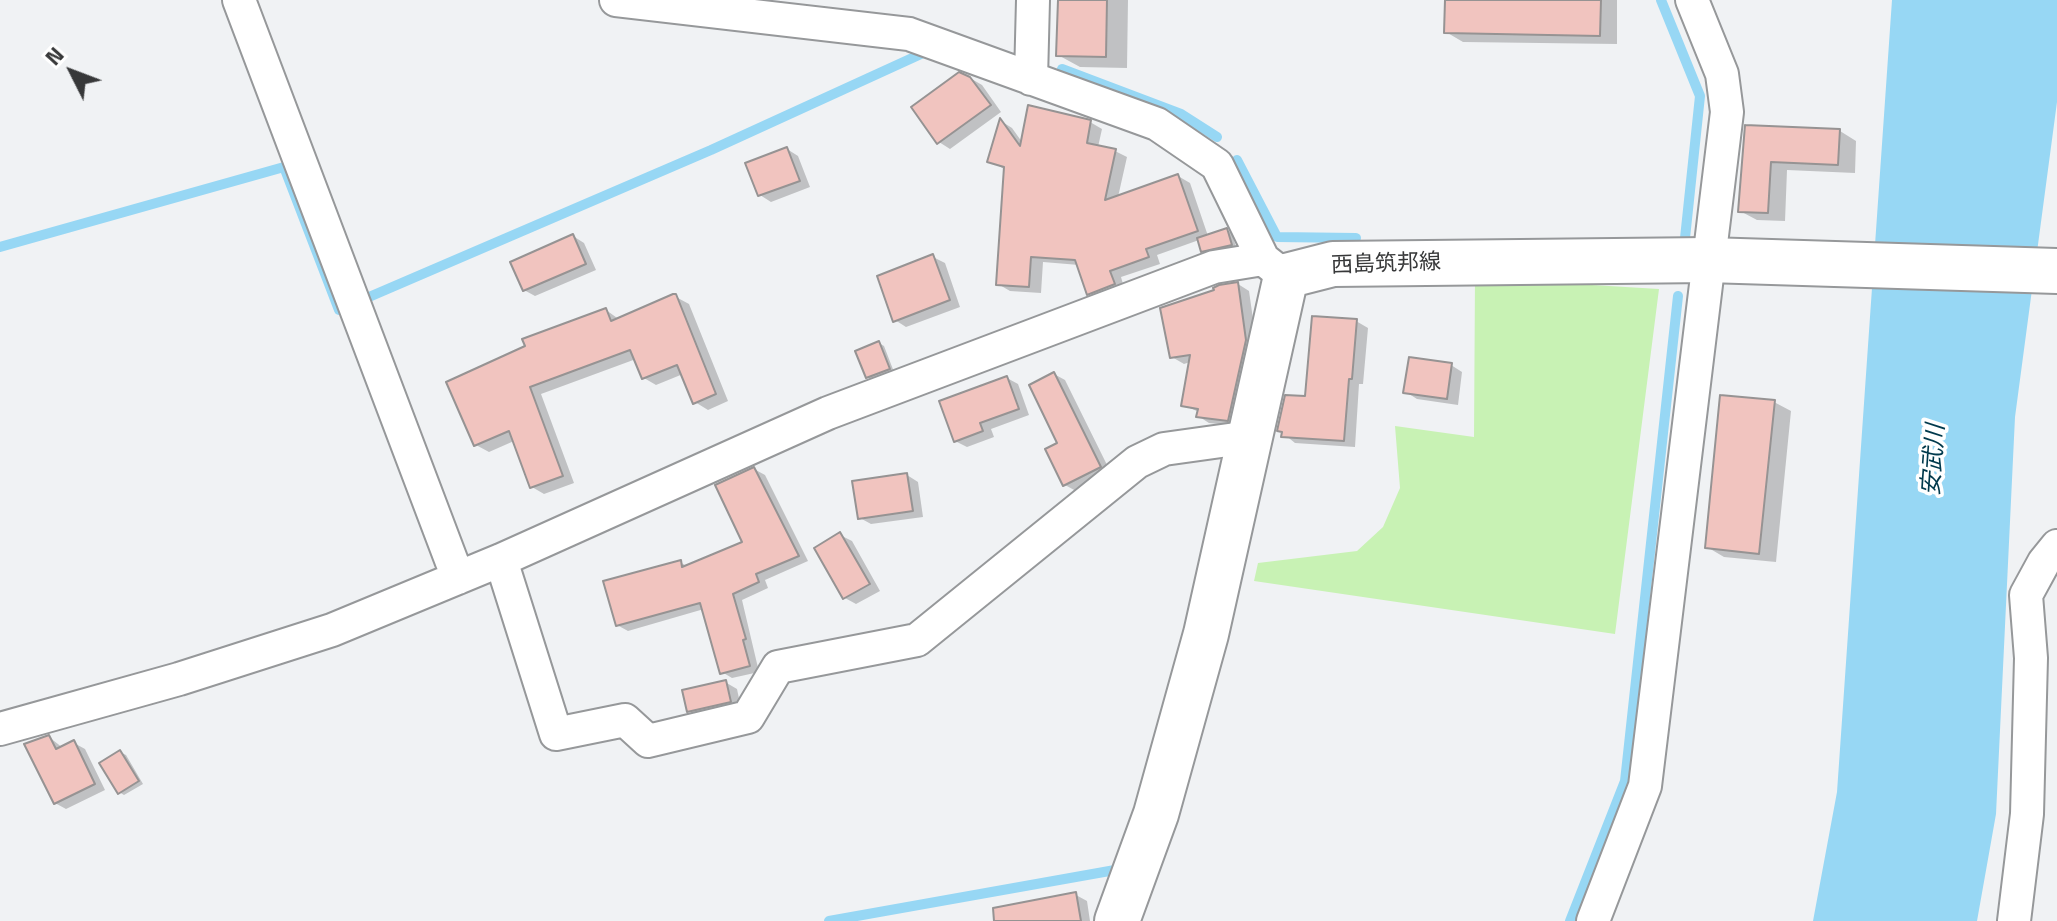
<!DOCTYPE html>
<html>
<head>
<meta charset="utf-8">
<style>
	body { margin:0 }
	#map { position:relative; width:2057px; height:921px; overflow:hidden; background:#f0f2f4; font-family:"Titillium Web",sans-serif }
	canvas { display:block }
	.north { position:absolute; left:32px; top:32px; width:80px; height:80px; -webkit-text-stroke:6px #fff; paint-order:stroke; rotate:312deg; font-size:22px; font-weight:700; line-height:32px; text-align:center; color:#373839 }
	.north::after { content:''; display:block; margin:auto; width:28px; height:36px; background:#373839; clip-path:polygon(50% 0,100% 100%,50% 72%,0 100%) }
</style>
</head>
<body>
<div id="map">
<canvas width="2057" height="921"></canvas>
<div class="north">N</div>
</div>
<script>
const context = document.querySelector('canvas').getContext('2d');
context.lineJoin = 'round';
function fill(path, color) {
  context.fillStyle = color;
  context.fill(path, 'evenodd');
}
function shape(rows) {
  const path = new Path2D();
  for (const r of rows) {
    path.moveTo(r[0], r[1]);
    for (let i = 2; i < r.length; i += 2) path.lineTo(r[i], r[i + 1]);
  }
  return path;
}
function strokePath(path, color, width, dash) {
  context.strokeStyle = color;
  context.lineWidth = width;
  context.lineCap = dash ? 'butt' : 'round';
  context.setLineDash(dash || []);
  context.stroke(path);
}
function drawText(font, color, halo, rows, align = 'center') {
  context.font = font + ' "Titillium Web","Noto Sans JP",sans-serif';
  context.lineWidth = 7;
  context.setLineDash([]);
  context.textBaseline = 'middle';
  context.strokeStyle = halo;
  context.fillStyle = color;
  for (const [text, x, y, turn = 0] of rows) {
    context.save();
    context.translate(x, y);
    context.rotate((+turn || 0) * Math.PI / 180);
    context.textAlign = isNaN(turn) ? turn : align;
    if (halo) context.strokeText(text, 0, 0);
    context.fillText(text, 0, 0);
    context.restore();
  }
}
fill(shape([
	[1475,278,1659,289,1615,634,1254,581,1258,563,1357,551,1383,527,1400,488,1395,426,1474,437]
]), '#c8f2b4');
fill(shape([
	[1892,0,2057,0,2057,102,2015,417,1996,814,1977,921,1813,921,1837,792]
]), '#97d7f4');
fill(shape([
	[1060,0,1128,0,1127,68,1080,67,1058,55],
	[1447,0,1617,0,1617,44,1463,42,1446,32],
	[970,78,982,85,1001,112,950,149,939,142],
	[1001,121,1012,128,1022,142,1090,122,1102,129,1098,147,1115,151,1127,157,1118,197,1178,176,1190,183,1208,236,1227,230,1232,233,1236,247,1208,253,1203,250,1199,240,1157,255,1160,264,1121,277,1125,291,1100,300,1089,293,1079,265,1043,262,1041,293,1010,291,998,284,1006,170,990,161],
	[1746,127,1840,131,1856,141,1855,173,1787,170,1785,221,1757,220,1740,211],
	[787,149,798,156,810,187,771,202,760,195],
	[573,236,584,243,596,270,535,296,524,290],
	[933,257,945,263,960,307,906,327,895,320],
	[1238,284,1249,291,1257,347,1239,426,1209,423,1198,416,1199,412,1183,405,1190,362,1184,364,1172,357],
	[676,297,689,304,728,401,708,410,695,402,683,374,656,385,644,378,636,359,541,394,574,483,544,494,532,487,514,441,489,452,476,445,448,383,606,310,620,320],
	[1356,321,1368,328,1363,384,1359,384,1355,447,1295,443,1279,430,1307,398],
	[879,343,884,346,894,372,872,380,867,377],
	[1451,365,1462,372,1458,405,1417,399,1406,392],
	[1054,374,1065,380,1111,473,1076,491,1065,485],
	[1007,378,1018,384,1029,415,991,429,994,437,967,447,955,441],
	[1774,402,1791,411,1776,562,1724,557,1707,547],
	[754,469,765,475,808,561,765,580,768,588,742,600,759,672,732,678,722,672,704,609,628,631,617,625,680,562,688,567,745,543],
	[907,475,918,482,923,517,871,524,860,518],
	[840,535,852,541,880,591,856,604,845,598],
	[725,682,737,689,741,708,700,717,689,711],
	[49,737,63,748,74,743,85,749,105,790,66,809,55,803],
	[120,752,126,755,143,784,124,795,119,792],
	[1076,895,1087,901,1090,921,1025,921]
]), '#0003');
strokePath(shape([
	[1661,0,1700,96,1685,238],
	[1062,69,1181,114,1217,137],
	[1237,160,1277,237,1356,238],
	[0,247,284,167,339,310],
	[369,297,711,150,921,54],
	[829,921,1115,870],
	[1570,921,1625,781,1678,296]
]), '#97d7f4', 10);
const building = shape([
	[1058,0,1107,0,1106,57,1056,56,1058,0],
	[1445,0,1601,0,1600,36,1444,33,1445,0],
	[959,72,970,77,991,105,937,144,911,107,959,72],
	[1028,105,1091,120,1087,143,1116,149,1105,200,1178,174,1198,231,1146,249,1149,257,1110,271,1115,284,1087,295,1075,260,1031,257,1029,287,996,285,1004,167,987,162,1000,118,1020,146,1028,105],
	[1745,125,1840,129,1838,165,1771,162,1768,213,1738,212,1745,125],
	[787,147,800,181,758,196,745,163,787,147],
	[1227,228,1232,245,1201,252,1197,238,1227,228],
	[573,234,586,264,523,291,510,262,573,234],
	[933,254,950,300,893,322,877,276,933,254],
	[1238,282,1246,340,1228,421,1196,417,1198,409,1181,406,1190,355,1170,358,1160,308,1214,290,1213,288,1219,285,1238,282],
	[673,294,676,294,716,394,693,404,677,365,642,379,630,350,530,387,563,476,530,488,509,431,474,446,446,382,525,346,522,339,606,308,611,321,673,294],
	[1312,316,1357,319,1352,379,1349,379,1344,441,1281,437,1282,432,1277,431,1285,395,1305,396,1312,316],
	[879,341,890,369,866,378,855,351,879,341],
	[1409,357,1452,363,1447,399,1403,393,1409,357],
	[1054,372,1101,467,1063,486,1045,449,1057,443,1029,385,1054,372],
	[1007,376,1019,409,980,423,983,431,954,442,939,401,1007,376],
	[1720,395,1775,400,1759,554,1705,548,1720,395],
	[754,467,799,556,756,574,759,582,733,594,746,639,743,640,750,666,720,674,700,603,616,626,603,581,681,560,682,567,742,542,715,485,754,467],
	[907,473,913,511,858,519,852,481,907,473],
	[840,532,870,584,843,599,814,548,840,532],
	[726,680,731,702,687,712,682,690,726,680],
	[49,735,56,749,74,740,95,784,54,804,24,744,49,735],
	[120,750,139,781,118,794,99,763,120,750],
	[1076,892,1081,921,994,921,993,908,1076,892]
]);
fill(building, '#f1c4bf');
strokePath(building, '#969393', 2);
const minor = shape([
	[239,0,458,578],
	[616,0,909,34,1157,124,1217,165,1263,259,1277,270],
	[1031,79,1033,0],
	[501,560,556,734,625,720,648,741,748,717,778,667,917,640,1137,462,1164,449,1250,437],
	[0,729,179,679,332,630,501,560,828,413,1214,267,1263,259],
	[1593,921,1645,786,1727,112,1722,74,1692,0],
	[2014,921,2027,814,2031,658,2026,595,2044,562,2057,546]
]);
const secondary = shape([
	[1117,921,1156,814,1206,634,1286,276,1333,264,1708,260,2057,271]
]);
strokePath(minor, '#96989a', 36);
strokePath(secondary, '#96989a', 48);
strokePath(minor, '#fff', 32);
strokePath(secondary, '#fff', 44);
drawText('22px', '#373839', '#fff', [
	["西島筑邦線",1386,265,-2]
]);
drawText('italic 24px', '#00394c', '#fff', [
	["安武川",1935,460,-86]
]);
</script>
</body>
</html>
